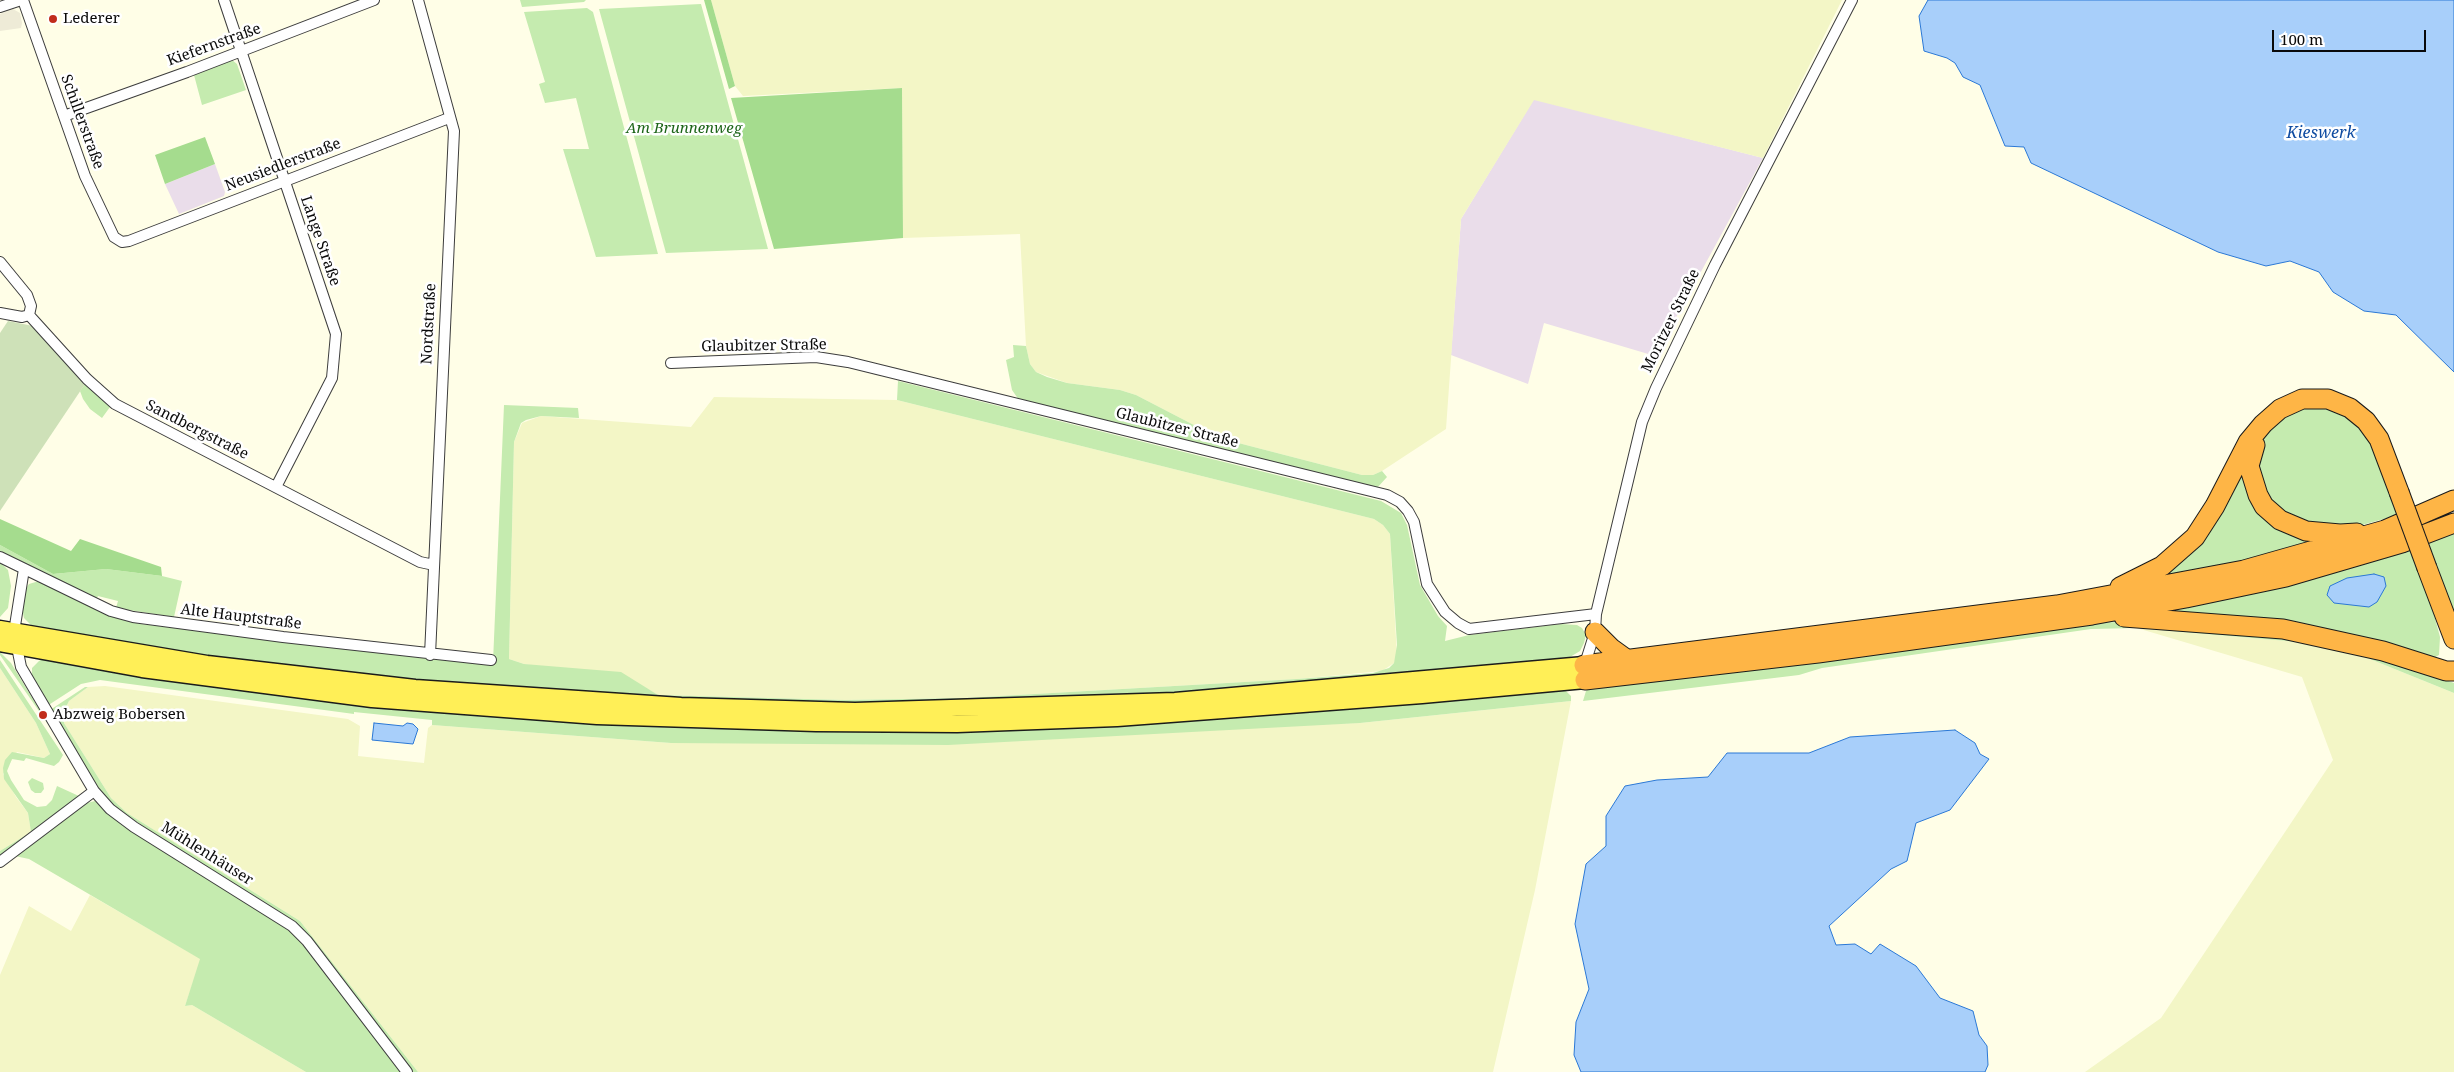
<!DOCTYPE html>
<html>
<head>
<meta charset="utf-8">
<style>
	body { margin:0 }
	#map { position:relative; width:2454px; height:1072px; overflow:hidden; background:#fffee7; font-family:"Noto Serif",serif }
	canvas { display:block }
	.scale { position:absolute; left:2272px; top:30px; width:154px; height:22px; box-sizing:border-box; border:2px solid #0a0a0a; border-top:0; padding-left:6px; font-size:15px; line-height:18px; white-space:nowrap; color:#0a0a0a; -webkit-text-stroke:4px #fff; paint-order:stroke }
</style>
</head>
<body>
<div id="map">
<canvas width="2454" height="1072"></canvas>
<div class="scale">100 m</div>
</div>
<script>
const context = document.querySelector('canvas').getContext('2d');
context.lineJoin = 'round';
function fill(path, color) {
  context.fillStyle = color;
  context.fill(path, 'evenodd');
}
function shape(rows) {
  const path = new Path2D();
  for (const r of rows) {
    path.moveTo(r[0], r[1]);
    for (let i = 2; i < r.length; i += 2) path.lineTo(r[i], r[i + 1]);
  }
  return path;
}
function strokePath(path, color, width, dash) {
  context.strokeStyle = color;
  context.lineWidth = width;
  context.lineCap = dash ? 'butt' : 'round';
  context.setLineDash(dash || []);
  context.stroke(path);
}
function drawText(font, color, halo, rows, align = 'center') {
  context.font = font + ' "Noto Serif",serif';
  context.lineWidth = 5;
  context.setLineDash([]);
  context.textBaseline = 'middle';
  context.strokeStyle = halo;
  context.fillStyle = color;
  for (const [text, x, y, turn = 0] of rows) {
    context.save();
    context.translate(x, y);
    context.rotate((+turn || 0) * Math.PI / 180);
    context.textAlign = isNaN(turn) ? turn : align;
    if (halo) context.strokeText(text, 0, 0);
    context.fillText(text, 0, 0);
    context.restore();
  }
}
fill(shape([
	[1534,99,1763,158,1655,356,1544,323,1528,384,1451,355,1461,219],
	[215,164,225,192,224,196,179,214,165,184]
]), '#eaddea');
fill(shape([
	[711,0,1842,0,1763,158,1534,100,1461,219,1446,429,1382,471,1373,475,1362,475,1219,438,1136,395,1120,390,1067,383,1036,372,1030,364,1026,346,1020,234,903,238,902,88,743,96,735,86],
	[714,397,897,400,1374,519,1383,525,1390,534,1397,656,1394,663,1382,671,1297,679,965,698,845,700,658,695,638,684,524,664,509,659,514,442,522,423,541,416,691,427],
	[2137,628,2310,643,2360,655,2454,693,2454,1072,2085,1072,2161,1018,2333,760,2302,677],
	[0,668,36,723,50,754,44,758,17,752,3,774,16,797,28,813,31,832,0,851],
	[105,686,348,719,360,726,358,756,424,763,428,728,432,725,671,743,1360,723,1571,701,1535,890,1493,1072,418,1072,300,921,127,813,111,798,64,723,64,711,69,701,88,687],
	[90,895,201,959,185,1006,192,1005,306,1072,0,1072,0,975,29,906,71,931]
]), '#f3f6c6');
fill(shape([
	[520,0,586,0,584,2,522,7],
	[701,4,768,249,666,253,599,9],
	[587,8,593,12,658,254,596,257,563,149,589,149,576,98,545,103,539,84,545,82,524,12],
	[232,60,237,64,246,90,202,105,194,75],
	[1013,345,1026,346,1030,364,1036,372,1047,377,1067,383,1120,390,1136,395,1219,438,1362,475,1373,475,1382,471,1387,477,1377,488,1019,400,1012,390,1006,360,1014,357],
	[898,381,1381,501,1401,513,1407,525,1420,585,1438,616,1447,626,1445,641,1469,635,1561,624,1577,625,1582,628,1586,635,1584,643,1580,651,1565,660,1214,692,825,705,538,692,268,666,35,629,24,618,22,608,24,591,29,584,39,581,109,616,141,624,441,660,493,662,504,405,578,408,579,418,541,416,526,420,521,423,514,442,509,659,524,664,621,672,658,695,845,700,965,698,1297,679,1373,673,1389,668,1394,663,1397,645,1390,534,1383,525,1374,519,897,400],
	[85,384,110,407,102,418,90,409,83,399,80,391],
	[2330,407,2354,420,2370,441,2398,515,2355,527,2304,527,2266,499,2254,455,2259,440,2281,416,2299,408],
	[2246,454,2253,496,2322,539,2250,563,2143,583,2163,571],
	[2454,529,2454,618,2425,541],
	[0,545,53,574,106,569,162,576,182,581,174,617,116,608,118,601,98,596,96,599,0,552],
	[2411,547,2427,588,2440,637,2439,655,2428,661,2154,611],
	[0,562,8,570,11,586,8,608,0,617],
	[2120,622,2265,632,2396,662,2454,683,2454,693,2360,655,2310,643,2137,628,2091,629,1822,668,1799,675,1583,701,1586,691,1595,684,2088,623],
	[0,652,11,663,50,727,0,655],
	[43,659,577,722,764,729,1564,689,1571,696,1571,701,1360,723,948,745,671,743,432,725,432,720,354,712,354,714,100,680,81,684,47,706,32,680,32,668,39,661],
	[0,660,63,755,59,762,54,766,26,758,24,761,12,759,7,771,11,780,24,800,37,807,46,806,52,800,57,786,81,797,5,854,0,855,0,851,31,832,28,813,4,779,3,768,5,760,12,752,44,758,50,754,36,723,0,668],
	[85,687,88,687,69,701,64,711,64,723,111,798,127,813,300,921,418,1072,413,1072,309,937,295,923,180,851,113,806,98,787,50,710],
	[32,778,43,783,44,789,41,793,35,793,31,790,28,782],
	[95,801,122,825,285,926,298,937,401,1072,306,1072,192,1005,185,1006,200,959,29,859,15,856,87,803]
]), '#c5ebaf');
fill(shape([
	[704,0,711,0,735,86,729,89],
	[902,88,903,238,774,249,731,98],
	[205,137,215,164,165,184,155,155],
	[0,519,71,551,80,539,161,567,162,576,106,569,53,574,0,545]
]), '#a5dc8e');
fill(shape([
	[8,321,33,326,85,384,0,511,0,333]
]), '#cee1b8');
fill(shape([
	[13,9,20,13,22,23,21,28,0,31,0,14]
]), '#eeebd7');
const water = shape([
	[1928,0,2454,0,2454,372,2396,315,2364,311,2333,292,2319,272,2290,261,2266,266,2218,252,2031,163,2024,147,2005,146,1980,85,1963,77,1955,63,1947,58,1924,51,1919,16,1928,0],
	[2374,574,2384,577,2386,586,2377,602,2369,607,2334,603,2327,595,2330,586,2347,578,2374,574],
	[374,723,403,726,407,723,413,724,418,729,413,744,372,740,374,723],
	[1955,730,1975,743,1980,754,1989,759,1950,810,1916,823,1907,861,1891,869,1829,926,1836,945,1855,944,1871,954,1880,944,1916,966,1940,998,1973,1011,1979,1035,1987,1046,1988,1065,1985,1072,1581,1072,1574,1055,1576,1022,1589,989,1575,924,1586,864,1606,846,1606,816,1625,786,1657,780,1708,777,1727,753,1809,753,1850,737,1955,730]
]);
fill(water, '#a8cffa');
strokePath(water, '#2b78d5', 1);
const street = shape([
	[23,0,85,176,114,237,122,242,129,241,449,118],
	[224,0,336,334,332,378,276,487],
	[418,0,454,131,430,655],
	[0,7,21,0],
	[64,116,187,72,374,0],
	[0,262,27,295,31,306,29,315,87,379,115,404,420,562,434,565],
	[0,313,22,317,29,315],
	[671,363,816,357,848,362,1387,495,1400,502,1408,511,1414,522,1427,584,1445,612,1458,623,1469,629,1596,614],
	[0,557,111,611,133,617,283,637,491,660],
	[24,569,14,632,21,667,94,791,110,809,134,827,292,926,307,941,407,1072],
	[1584,667,1595,632,1596,614,1642,422,1656,388,1715,265,1852,0],
	[0,862,94,791]
]);
const primary = shape([
	[0,629,207,664,415,688,681,706,855,711,1175,701,1584,665],
	[0,643,142,669,372,699,597,716,816,723,957,724,1117,718,1422,695,1585,680]
]);
const highway = shape([
	[2255,445,2249,466,2258,495,2264,506,2280,520,2306,531,2340,534,2357,533],
	[2427,568,2454,639],
	[2120,587,2162,566,2195,537,2215,506,2248,442,2263,424,2280,409,2302,399,2328,399,2350,408,2366,421,2379,439,2399,492],
	[2124,617,2283,629,2383,651,2446,671,2454,671],
	[1595,632,1611,648,1629,661],
	[1584,665,2057,605,2244,570,2385,530,2454,500],
	[1585,680,1818,653,2092,615,2186,598,2286,577,2402,543,2454,523]
]);
strokePath(street, '#3d3d3d', 12);
strokePath(primary, '#1b1b1b', 19);
strokePath(highway, '#1b1b1b', 21);
strokePath(street, '#fff', 10);
strokePath(primary, '#ffef57', 16);
strokePath(highway, '#feb546', 19);
const highwayBridge = shape([
	[2399,492,2427,568]
]);
strokePath(highwayBridge, '#1b1b1b', 21, []);
strokePath(highwayBridge, '#feb546', 19);
for (const [x, y, r, color] of [
	[53,19,5,"#c12c1b"],
	[43,715,5,"#c12c1b"]
]) {
  const dot = new Path2D();
  dot.arc(x, y, r, 0, 2 * Math.PI);
  context.fillStyle = color;
  context.fill(dot);
  strokePath(dot, '#fff', 2);
}
drawText('15px', '#0a0a0a', '#fff', [
	["Lederer",63,19],
	["Abzweig Bobersen",53,715]
], 'left');
drawText('15px', '#0a0a0a', '#fff', [
	["Kiefernstraße",214,45,-20],
	["Schillerstraße",82,122,70],
	["Neusiedlerstraße",283,165,-21],
	["Lange Straße",320,241,71],
	["Moritzer Straße",1671,321,-64],
	["Nordstraße",429,324,-87],
	["Glaubitzer Straße",764,346,-1],
	["Glaubitzer Straße",1177,428,14],
	["Sandbergstraße",197,430,27],
	["Alte Hauptstraße",241,617,7],
	["Mühlenhäuser",207,854,32]
]);
drawText('italic 15px', '#1c6418', '#fff', [
	["Am Brunnenweg",684,129]
]);
drawText('italic 16px', '#0e4ba1', '#fff', [
	["Kieswerk",2321,133]
]);
</script>
</body>
</html>
